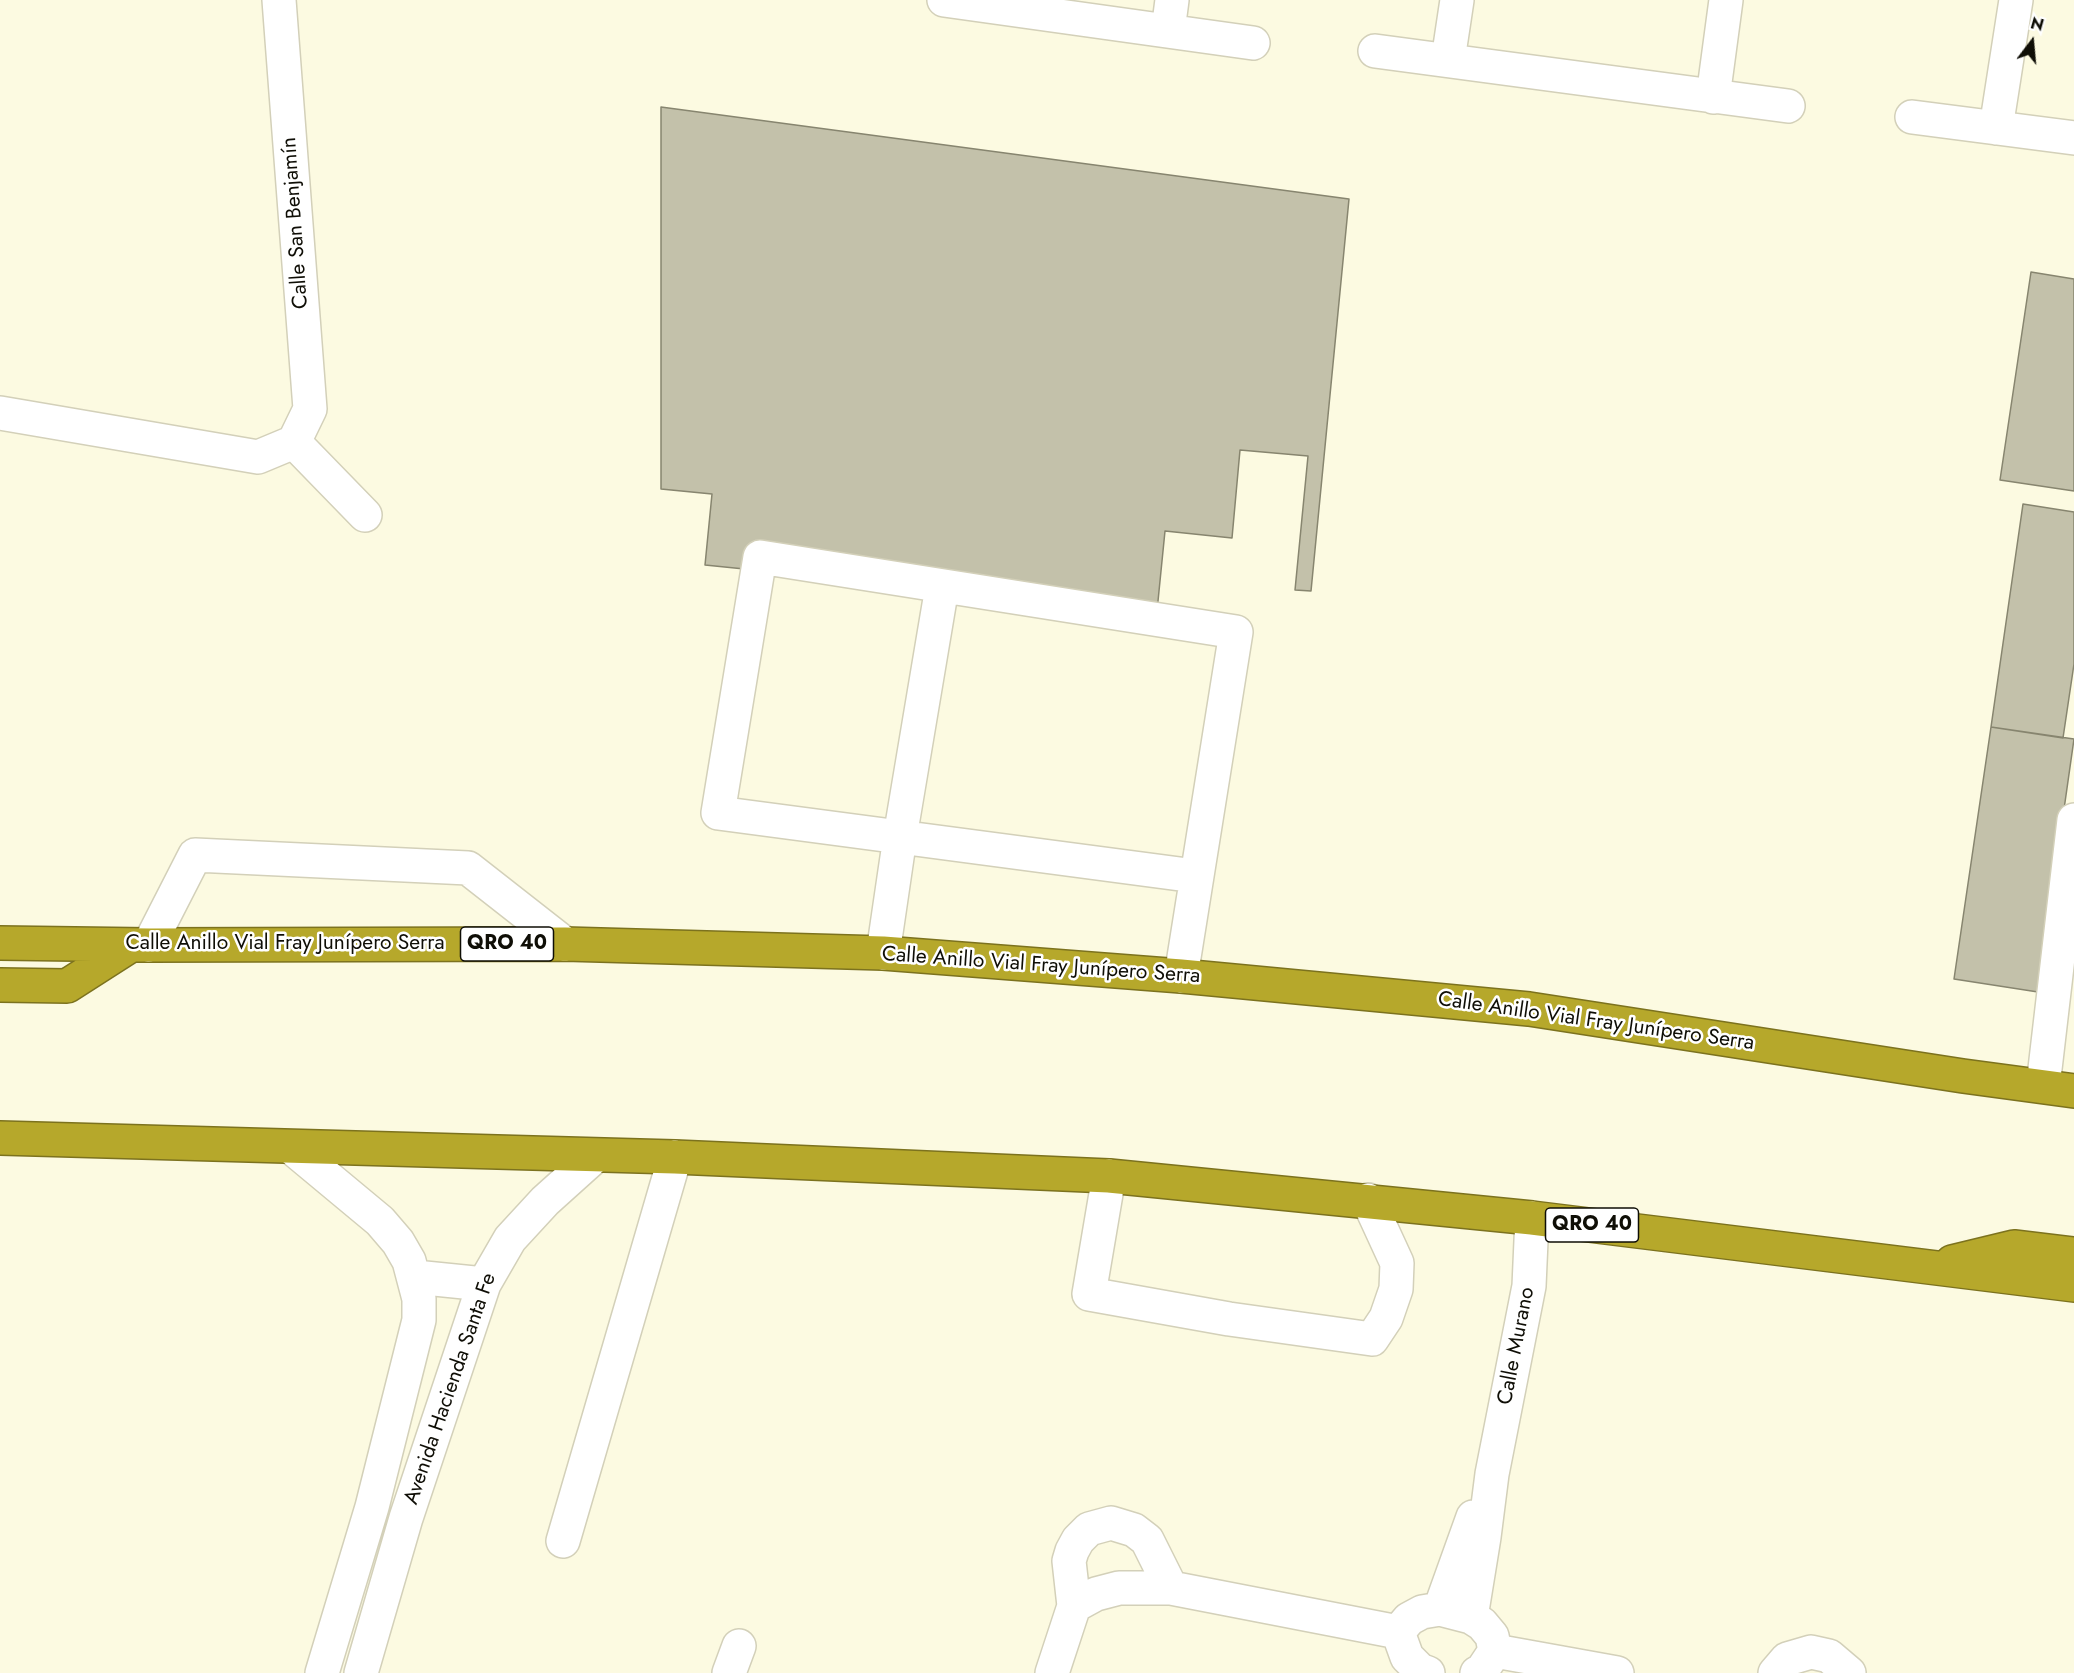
<!DOCTYPE html>
<html>
<head>
<meta charset="utf-8">
<style>
	body { margin:0 }
	#map { position:relative; width:2074px; height:1673px; overflow:hidden; background:#fcfae1; font-family:Jost,sans-serif }
	canvas { display:block }
	.north { position:absolute; left:2002px; top:12px; width:60px; height:60px; -webkit-text-stroke:4px #fff; paint-order:stroke; rotate:16deg; font-size:16px; font-weight:700; line-height:24px; text-align:center; color:#0f0e06 }
	.north::after { content:''; display:block; margin:auto; width:21px; height:27px; background:#0f0e06; clip-path:polygon(50% 0,100% 100%,50% 72%,0 100%) }
</style>
</head>
<body>
<div id="map">
<canvas width="2074" height="1673"></canvas>
<div class="north">N</div>
</div>
<script>
const context = document.querySelector('canvas').getContext('2d');
context.lineJoin = 'round';
function fill(path, color) {
  context.fillStyle = color;
  context.fill(path, 'evenodd');
}
function shape(rows) {
  const path = new Path2D();
  for (const r of rows) {
    path.moveTo(r[0], r[1]);
    for (let i = 2; i < r.length; i += 2) path.lineTo(r[i], r[i + 1]);
  }
  return path;
}
function strokePath(path, color, width, dash) {
  context.strokeStyle = color;
  context.lineWidth = width;
  context.lineCap = dash ? 'butt' : 'round';
  context.setLineDash(dash || []);
  context.stroke(path);
}
function drawText(font, color, halo, rows, align = 'center') {
  context.font = font + ' Jost,sans-serif';
  context.lineWidth = 5;
  context.setLineDash([]);
  context.textBaseline = 'middle';
  context.strokeStyle = halo;
  context.fillStyle = color;
  for (const [text, x, y, turn = 0] of rows) {
    context.save();
    context.translate(x, y);
    context.rotate((+turn || 0) * Math.PI / 180);
    context.textAlign = isNaN(turn) ? turn : align;
    if (halo) context.strokeText(text, 0, 0);
    context.fillText(text, 0, 0);
    context.restore();
  }
}
const building = shape([
	[661,107,1349,199,1311,591,1295,590,1308,456,1240,450,1232,538,1165,531,1157,611,705,565,712,494,661,489,661,107],
	[2031,272,2074,279,2074,491,2000,480,2031,272],
	[2023,504,2074,512,2074,664,2063,738,1991,727,2023,504],
	[1991,727,2074,739,2038,992,1954,979,1991,727]
]);
fill(building, '#c3c1aa');
strokePath(building, '#87856f', 1.5);
const minor = shape([
	[279,0,310,409,294,442],
	[944,0,1253,43],
	[1168,31,1172,0],
	[1375,51,1788,106],
	[1448,60,1457,0],
	[1713,97,1726,0],
	[1912,117,2074,138],
	[1996,128,2016,0],
	[0,413,258,457,294,442],
	[294,442,365,515],
	[149,945,195,855,468,868,565,944],
	[883,953,900,837,942,587],
	[1181,976,1236,632,760,557,718,813,1195,876],
	[2043,1086,2074,820],
	[291,1147,380,1221,398,1242,409,1261,419,1299,419,1320,372,1507,322,1673],
	[1109,1176,1089,1294,1229,1319,1372,1339,1386,1318,1396,1289,1397,1263,1368,1200],
	[415,1277,484,1284],
	[563,1541,675,1157],
	[1074,1606,1096,1594,1119,1588,1171,1588,1398,1632],
	[1440,1609,1473,1517],
	[1471,1617,1484,1537,1492,1474,1529,1286,1532,1218],
	[1495,1651,1617,1673],
	[361,1673,406,1518,484,1284,510,1239,545,1201,595,1156],
	[729,1673,739,1646],
	[1052,1673,1074,1606,1069,1561,1072,1551,1078,1540,1089,1529,1111,1523,1134,1530,1147,1540,1171,1588],
	[1428,1673,1420,1670,1407,1657,1398,1632,1409,1619,1422,1612,1440,1609,1471,1617,1482,1624,1492,1636,1495,1651,1481,1672,1477,1673],
	[1775,1673,1787,1659,1811,1652,1829,1656,1849,1673]
]);
const highway = shape([
	[0,943,149,945,565,944,883,953,1181,976,1529,1009,1963,1076,2074,1091],
	[0,985,67,986,131,945],
	[0,1138,675,1157,1109,1176,1532,1218,2074,1285],
	[1952,1262,2014,1247,2074,1254]
]);
strokePath(minor, '#d3d0b9', 36);
strokePath(highway, '#7c721e', 36);
strokePath(minor, '#fff', 33);
strokePath(highway, '#b6a82b', 33);
for (const [x, y, w] of [
	[507,944,93],
	[1592,1225,93]
]) {
  const box = new Path2D();
  box.roundRect(x - w / 2, y - 17, w, 34, 4.5);
  context.fillStyle = '#fff';
  context.fill(box);
  strokePath(box, '#0f0e06', 1.5);
}
drawText('bold 20px', '#0f0e06', null, [
	["QRO 40",507,944],
	["QRO 40",1592,1225]
]);
drawText('21px', '#0f0e06', '#fff', [
	["Calle San Benjamín",296,223,-94],
	["Calle Anillo Vial Fray Junípero Serra",285,944],
	["Calle Anillo Vial Fray Junípero Serra",1041,966,4],
	["Calle Anillo Vial Fray Junípero Serra",1596,1022,8],
	["Calle Murano",1517,1346,-79],
	["Avenida Hacienda Santa Fe",451,1389,-71]
]);
</script>
</body>
</html>
